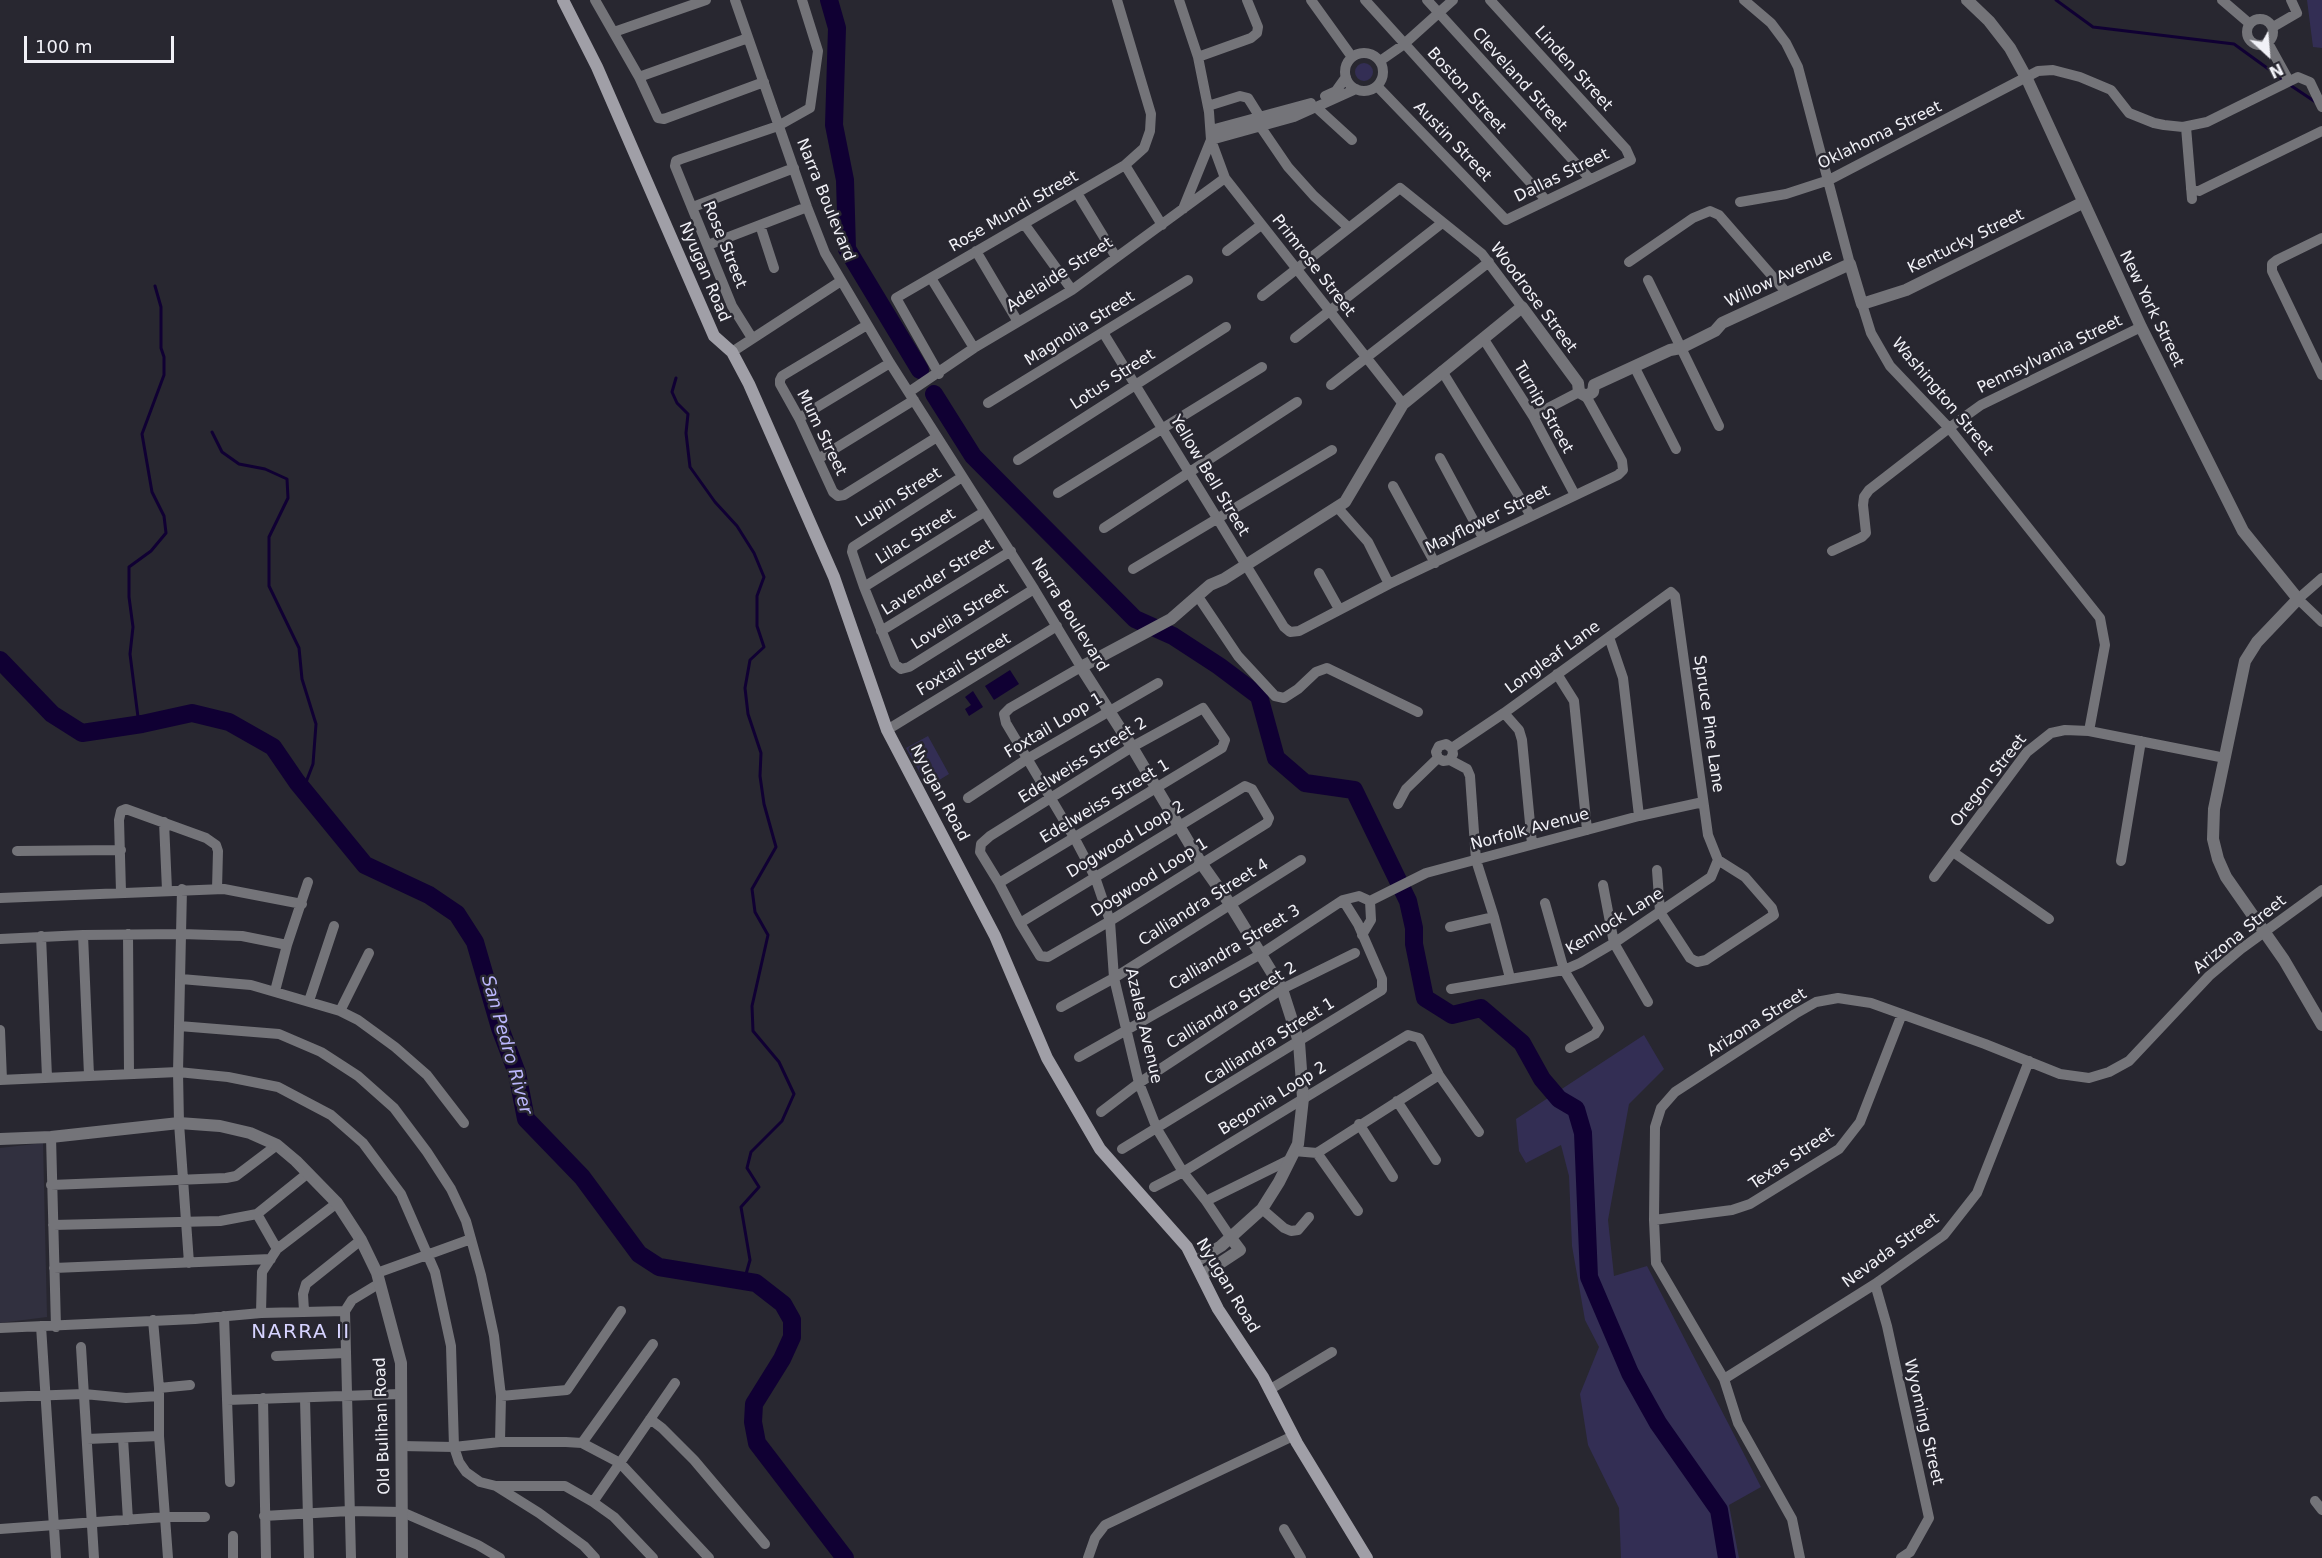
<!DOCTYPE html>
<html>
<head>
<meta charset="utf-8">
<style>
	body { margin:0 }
	#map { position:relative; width:2322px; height:1558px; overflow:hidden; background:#282730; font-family:"DejaVu Sans",sans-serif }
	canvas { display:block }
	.north { position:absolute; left:2238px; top:24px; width:60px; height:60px; -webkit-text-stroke:4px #282730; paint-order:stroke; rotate:154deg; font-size:16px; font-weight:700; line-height:24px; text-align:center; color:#f1f1f7 }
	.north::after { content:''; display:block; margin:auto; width:21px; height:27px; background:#f1f1f7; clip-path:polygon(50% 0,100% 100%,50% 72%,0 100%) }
	.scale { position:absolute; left:24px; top:36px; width:150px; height:27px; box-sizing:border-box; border:3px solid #f1f1f7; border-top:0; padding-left:8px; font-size:18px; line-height:21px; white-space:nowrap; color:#f1f1f7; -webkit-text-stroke:4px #282730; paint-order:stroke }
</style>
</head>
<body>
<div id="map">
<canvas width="2322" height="1558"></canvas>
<div class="north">N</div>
<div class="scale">100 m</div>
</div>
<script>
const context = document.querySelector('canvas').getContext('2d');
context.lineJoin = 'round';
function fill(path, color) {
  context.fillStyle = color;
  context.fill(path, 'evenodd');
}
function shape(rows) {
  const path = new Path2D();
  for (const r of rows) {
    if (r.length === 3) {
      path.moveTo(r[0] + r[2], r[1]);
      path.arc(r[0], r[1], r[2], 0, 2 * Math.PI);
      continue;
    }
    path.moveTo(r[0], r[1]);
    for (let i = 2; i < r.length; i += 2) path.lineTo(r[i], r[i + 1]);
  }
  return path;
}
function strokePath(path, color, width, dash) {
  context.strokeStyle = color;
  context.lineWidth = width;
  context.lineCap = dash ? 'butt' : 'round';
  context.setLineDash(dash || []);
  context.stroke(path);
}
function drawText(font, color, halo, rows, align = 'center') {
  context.font = font + ' "DejaVu Sans",sans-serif';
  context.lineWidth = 5;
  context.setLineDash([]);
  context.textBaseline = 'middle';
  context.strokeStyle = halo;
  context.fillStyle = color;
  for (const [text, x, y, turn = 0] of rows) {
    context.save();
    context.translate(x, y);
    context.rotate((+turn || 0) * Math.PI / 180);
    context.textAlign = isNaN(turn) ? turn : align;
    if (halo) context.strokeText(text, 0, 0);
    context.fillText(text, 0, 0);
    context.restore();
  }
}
fill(shape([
	[43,1143,47,1317,0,1323,0,1148]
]), '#31303f');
fill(shape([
	[2307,0,2322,0,2322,48,2313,47],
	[1364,72,9],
	[928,736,949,774,928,787,906,748],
	[1644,1035,1664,1069,1629,1104,1608,1220,1614,1276,1647,1266,1761,1487,1729,1505,1739,1558,1621,1558,1619,1508,1588,1445,1580,1394,1599,1347,1585,1320,1572,1246,1569,1176,1561,1145,1526,1163,1519,1151,1516,1119]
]), '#332e54');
fill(shape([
	[1010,670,1019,684,994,700,985,686],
	[973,691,983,707,969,716,965,709,971,705,965,697]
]), '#100033');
strokePath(shape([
	[2056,0,2093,27,2234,44,2285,81],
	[2290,85,2317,103],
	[676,378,672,392,677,403,688,414,686,433,690,467,715,502,737,526,754,553,764,577,757,596,757,626,764,647,750,660,745,688,748,714,761,753,760,776,764,804,776,847,752,889,755,912,768,935,752,1006,753,1031,779,1062,794,1094,782,1121,751,1152,747,1168,759,1187,741,1207,750,1260,744,1281],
	[212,432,222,452,239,464,265,469,287,479,288,498,269,537,269,586,299,648,302,679,316,724,313,764,303,790],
	[139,725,130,654,133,627,129,597,129,567,151,551,166,533,164,516,152,492,142,434,164,375,164,357,161,348,161,307,155,286]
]), '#100033', 3);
strokePath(shape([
	[829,0,837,28,834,125,845,180,847,249,920,370],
	[934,394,973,456,1135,619,1173,636,1219,666,1259,696,1276,758,1305,783,1354,790,1408,901,1414,928,1414,944,1425,998,1452,1015,1481,1008,1522,1043,1542,1079,1559,1099,1576,1109,1583,1133,1589,1277,1630,1373,1658,1423,1719,1510,1727,1558],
	[0,660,52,714,82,733,142,724,192,713,229,722,273,747,297,782,365,865,429,895,457,914,475,942,500,1028,517,1073,526,1119,582,1177,639,1254,659,1267,756,1283,783,1304,792,1320,792,1337,782,1359,754,1404,753,1422,757,1443,845,1558]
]), '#100033', 18);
strokePath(shape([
	[595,0,639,77,658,118,664,119,764,82],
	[735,0,807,207,825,253,890,363,1034,589,1081,667,1010,708,1004,714,1006,723,1075,839,1095,877,1110,921,1114,978,1139,1083,1157,1129,1183,1172,1206,1201,1231,1238],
	[1179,0,1198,57,1209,112,1211,140,1183,209],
	[1311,0,1352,57],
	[1365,0,1546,200],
	[1427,0,1590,179],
	[1744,0,1771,23,1786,43,1798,67,1850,264],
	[2222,0,2250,24],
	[2260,32,13],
	[2273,27,2297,13,2291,0],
	[614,32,706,0],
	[2268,43,2289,81],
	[1364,72,19],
	[1198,57,1251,38,1257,33,1258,27,1247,0],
	[1380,61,1403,45,1453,0],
	[639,77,748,38],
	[1377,86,1506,220,1631,160,1626,149,1490,0],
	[1325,96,1336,91,1346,77],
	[1208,106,1240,96,1248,98,1258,114,1260,126,1288,167,1314,196,1349,228],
	[1317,108,1352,140],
	[2186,127,2192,199],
	[1211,130,1311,103],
	[1211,140,1225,178,1403,404],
	[1211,140,1294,117,1356,89],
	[1125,165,1162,225],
	[2191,189,2199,191,2203,189,2322,131],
	[1077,193,1116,257],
	[1740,202,1786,194,1829,180,2038,71,2053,70,2080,77,2111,90,2129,113,2154,123,2164,125,2183,127,2207,122,2298,77,2310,82,2322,107],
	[693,207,794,168],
	[760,225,774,268],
	[1025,225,1072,290],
	[2322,238,2277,260,2272,264,2272,271,2322,375],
	[708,245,807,207],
	[976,251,1018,322],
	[1227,251,1261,225],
	[1629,262,1693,218,1710,211,1719,215,1787,293],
	[931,278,974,348],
	[1648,280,1719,426],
	[1262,296,1400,188,1482,254,1522,307],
	[1862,304,1871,333,1890,366,1949,428,2100,618,2105,645,2089,731],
	[867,325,782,376,780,380,780,384,799,418,833,492,838,496,844,495,937,437],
	[1104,334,1284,627,1290,632,1299,631,1389,584,1618,475,1623,470,1622,461,1586,396],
	[752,338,732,306,675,166,676,161,681,159,778,126,810,108,818,51,802,0],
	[1295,338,1442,223],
	[1483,338,1533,416,1575,495],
	[732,352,841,281],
	[1635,368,1676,449],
	[1442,371,1531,516],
	[939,374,896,298,1125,165,1144,148,1150,131,1151,114,1117,0],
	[1331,385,1489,262],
	[909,392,974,348,1072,290,1225,178],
	[988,403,1188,280],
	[1533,416,1579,392],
	[799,418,890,363],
	[1440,458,1483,538],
	[818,459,914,400],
	[1018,460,1226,327],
	[962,477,853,547,852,552,864,587,895,664,901,669,909,667,1034,589],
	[1393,486,1435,563],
	[1058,493,1262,367],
	[1337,507,1368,542,1389,584],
	[1104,528,1297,402],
	[1832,551,1862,537,1866,533,1863,505,1864,497,1869,490,1949,428,1981,405,2141,327],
	[1133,569,1332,450],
	[1319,573,1339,609],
	[2322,578,2298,599,2322,622],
	[864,587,984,512],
	[1201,601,1238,656,1275,696,1284,698,1298,689,1316,672,1327,668,1418,712],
	[881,631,1011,551],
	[1609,637,1623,678,1639,816],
	[1557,674,1574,701,1587,830],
	[1504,713,1519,730,1522,740,1532,844],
	[887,730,1057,626],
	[1452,748,1504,713,1671,592,1675,596,1708,835,1718,860],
	[1450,760,1453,754,1452,748,1446,744,1439,746,1436,752,1438,758,1443,761,1450,760,1467,769,1470,776,1476,860,1494,917,1510,978],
	[968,798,1027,759,1158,683],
	[1398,804,1406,789,1438,758],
	[164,822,167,890],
	[17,851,121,850],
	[1953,852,2049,919],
	[2121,861,2141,741],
	[1657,870,1660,912,1690,958,1697,962,1706,960,1774,915,1772,908,1745,877,1718,860],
	[1934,877,2027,752,2051,733,2065,730,2089,731,2225,758],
	[999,883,1222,748,1225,740,1203,708,1132,747,990,836,981,844,980,852,999,883,1020,923,1040,956,1048,957,1110,921,1267,823,1269,818,1252,789,1245,786,1020,923],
	[1603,885,1614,943,1648,1002],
	[182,889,178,1072,179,1123,189,1263],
	[121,892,119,820,121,811,126,809,206,838,216,845,218,851,217,889],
	[0,898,224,889,302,904],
	[1370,901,1426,873,1639,816,1703,802],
	[1545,903,1564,970,1599,1028,1595,1034,1570,1048],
	[1450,927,1494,917],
	[128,934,129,1073],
	[83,935,89,1075],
	[41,936,47,1077],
	[0,939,83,935,182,934,242,936,287,945],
	[181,979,251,985,340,1011,358,1020,395,1047,427,1075,464,1123],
	[1451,989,1564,970,1580,963,1614,943,1711,877,1718,860],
	[275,991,287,945,308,882],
	[309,1001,334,926],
	[1061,1007,1114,978,1301,860],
	[340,1011,369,953],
	[179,1026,279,1034,321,1052,358,1076,394,1108,427,1152,451,1189,466,1221,481,1275,494,1336,501,1396,500,1442],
	[0,1030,2,1080],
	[1079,1057,1261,954,1343,900,1359,896,1370,901,1371,920,1362,935],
	[0,1080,178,1072,228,1077,278,1087,331,1115,363,1143,401,1194,435,1272,451,1346,454,1447,459,1462,466,1472,480,1482,496,1486,539,1513,584,1546,595,1558],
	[1397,1101,1436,1160],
	[1101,1112,1139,1083,1282,989,1355,953],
	[1359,1124,1393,1177],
	[51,1137,56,1327],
	[1122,1149,1382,990,1382,979,1358,924,1343,900],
	[1294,1151,1317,1153,1439,1075],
	[1317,1153,1358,1211],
	[51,1185,226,1178,236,1176,277,1145],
	[1154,1187,1183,1172,1408,1035,1419,1038,1439,1075,1479,1132],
	[1206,1201,1291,1159],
	[1262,1209,1284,1228,1291,1231,1298,1230,1309,1217],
	[257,1214,277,1249],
	[1654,1220,1732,1210,1750,1204,1839,1149,1860,1122,1902,1014],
	[53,1225,220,1221,257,1214,308,1173],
	[54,1268,271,1259],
	[377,1273,471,1239],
	[1875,1284,1887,1326,1929,1518,1910,1552,1901,1558],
	[304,1311,303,1294,306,1284,361,1240],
	[261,1313,262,1272,277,1249,337,1203],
	[224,1316,230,1482],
	[153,1320,159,1388,159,1436,168,1558],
	[41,1326,56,1558],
	[0,1328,195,1319,261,1313,345,1311],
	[81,1347,94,1558],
	[276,1356,345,1353],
	[1724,1379,1875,1284,1944,1235,1977,1193,2029,1061],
	[159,1388,190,1385],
	[1269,1390,1332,1352],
	[501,1396,567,1390,621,1311],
	[0,1397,84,1394,126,1398,159,1396],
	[263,1398,266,1558],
	[305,1398,309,1558],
	[227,1400,400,1394],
	[650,1419,662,1428,694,1460,765,1544],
	[123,1438,128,1520],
	[87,1439,159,1436],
	[582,1443,653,1344],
	[401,1446,454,1447,500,1442,566,1442,582,1443,620,1463,709,1558],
	[496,1486,565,1486,593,1502,614,1517,653,1558],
	[2315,1501,2322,1510],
	[593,1502,675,1383],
	[264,1516,349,1511,402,1512,478,1545,500,1558],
	[0,1529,165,1517,205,1517],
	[1284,1529,1301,1558],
	[233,1536,233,1558],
	[351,1558,345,1311,352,1300,380,1283],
	[1088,1558,1095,1538,1105,1525,1293,1436],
	[1800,1558,1792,1519,1738,1423,1724,1379,1656,1263,1654,1220,1655,1127,1661,1108,1675,1092,1795,1014,1816,1002,1838,998,1871,1003,1985,1044,2060,1074,2089,1078,2109,1072,2129,1061,2209,976,2241,949,2322,890]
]), '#747479', 10);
strokePath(shape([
	[1967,0,1989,21,2010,48,2027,79,2141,327,2243,531,2298,599,2257,642,2245,661,2214,809,2213,839,2218,859,2226,877,2284,960,2322,1025],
	[1578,383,1579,392,1586,396,1593,392,1594,385],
	[1594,385,1670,350,1681,348,1715,331,1722,323,1850,264,1862,304,1906,290,2082,203],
	[0,1139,51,1137,179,1123,220,1126,250,1133,277,1145,296,1161,337,1203,361,1240,377,1273,401,1363,402,1558],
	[1195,1262,1221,1246,1262,1209,1279,1182,1298,1144,1303,1098,1299,1042,1282,989,1230,904,1201,863,1132,747,1081,667,1171,619,1210,585,1224,579,1345,502,1403,404,1522,307,1578,383],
	[1202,1275,1240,1250,1231,1238]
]), '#747479', 12);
strokePath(shape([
	[563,0,597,67,714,336,732,352,749,384,812,527,834,577,887,730,995,936,1047,1058,1100,1149,1187,1247,1218,1309,1263,1377,1297,1443,1367,1558]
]), '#a09fa7', 12);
drawText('16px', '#f1f1f7', '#282730', [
	["Linden Street",1573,69,48],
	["Cleveland Street",1519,80,48],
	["Boston Street",1466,91,48],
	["Oklahoma Street",1880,136,-26],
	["Austin Street",1452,142,46],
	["Dallas Street",1562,176,-26],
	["Narra Boulevard",825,200,68],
	["Rose Mundi Street",1014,212,-30],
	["Kentucky Street",1966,242,-26],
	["Rose Street",724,245,68],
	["Primrose Street",1313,266,52],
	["Nyugan Road",704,272,67],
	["Adelaide Street",1060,275,-33],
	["Willow Avenue",1779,279,-25],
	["Woodrose Street",1533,298,53],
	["New York Street",2151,309,64],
	["Magnolia Street",1080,329,-32],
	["Pennsylvania Street",2050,355,-26],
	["Lotus Street",1113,380,-33],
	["Washington Street",1942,397,50],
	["Turnip Street",1543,408,60],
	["Mum Street",821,433,64],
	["Yellow Bell Street",1209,476,59],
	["Lupin Street",899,498,-32],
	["Mayflower Street",1488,520,-26],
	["Lilac Street",916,537,-32],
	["Lavender Street",938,578,-32],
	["Narra Boulevard",1069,615,58],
	["Lovelia Street",960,617,-32],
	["Longleaf Lane",1553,658,-36],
	["Foxtail Street",964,665,-31],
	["Spruce Pine Lane",1708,724,82],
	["Foxtail Loop 1",1054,726,-31],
	["Edelweiss Street 2",1083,761,-32],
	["Oregon Street",1989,781,-52],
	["Nyugan Road",939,793,62],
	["Edelweiss Street 1",1105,802,-31],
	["Norfolk Avenue",1530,830,-15],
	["Dogwood Loop 2",1126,840,-31],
	["Dogwood Loop 1",1150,878,-32],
	["Calliandra Street 4",1204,903,-32],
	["Kemlock Lane",1615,922,-32],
	["Arizona Street",2240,935,-39],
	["Calliandra Street 3",1235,948,-31],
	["Calliandra Street 2",1232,1006,-32],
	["Arizona Street",1757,1023,-32],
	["Azalea Avenue",1143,1026,77],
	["Calliandra Street 1",1270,1042,-32],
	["Begonia Loop 2",1273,1099,-32],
	["Texas Street",1792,1159,-34],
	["Nevada Street",1891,1251,-36],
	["Nyugan Road",1227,1286,59],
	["Wyoming Street",1923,1422,77],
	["Old Bulihan Road",383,1426,-92]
]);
drawText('italic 18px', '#bbb6fc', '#282730', [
	["San Pedro River",506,1045,74]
]);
context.letterSpacing = '1.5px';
drawText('20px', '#d6d3ff', '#282730', [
	["NARRA II",301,1333]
]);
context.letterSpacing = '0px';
</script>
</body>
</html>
